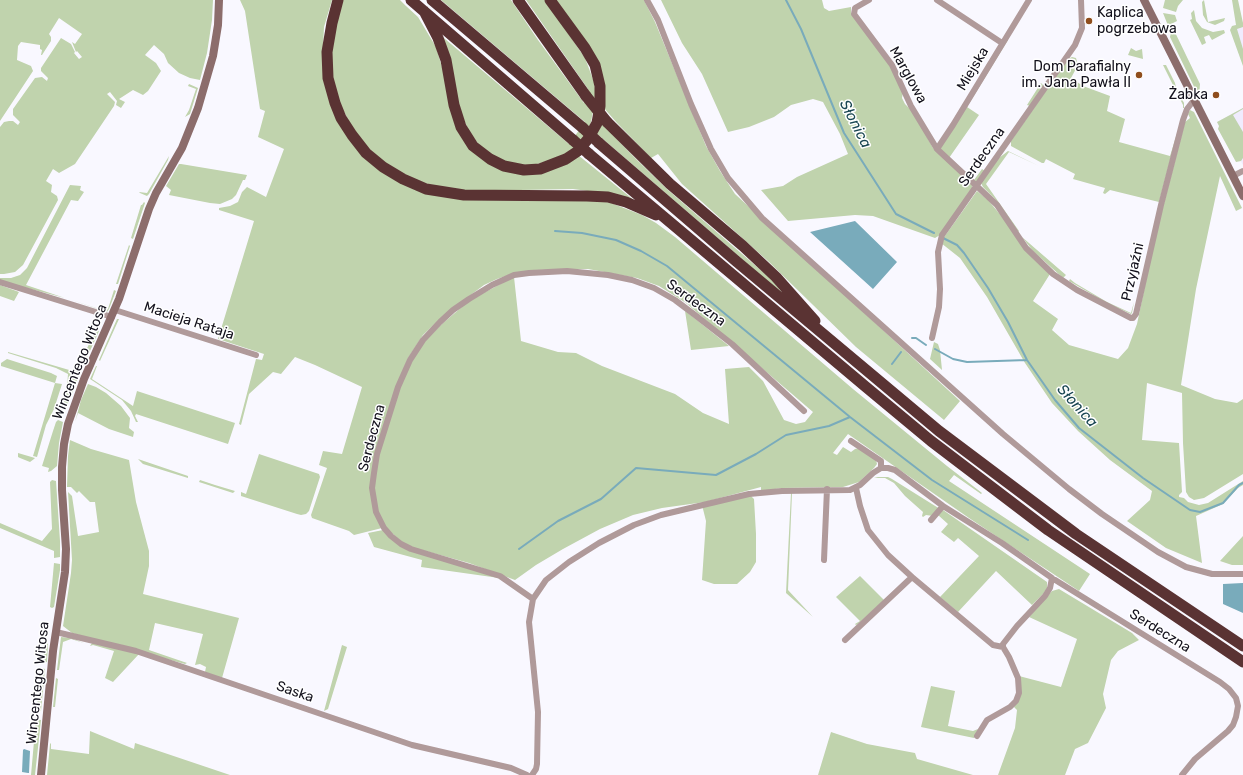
<!DOCTYPE html>
<html>
<head>
<meta charset="utf-8">
<style>
	body { margin:0 }
	canvas { display:block; background:#f9f8ff }
</style>
</head>
<body>
<canvas width="1243" height="775"></canvas>
<script>
const context = document.querySelector('canvas').getContext('2d');
context.lineJoin = 'round';
function fill(path, color) {
  context.fillStyle = color;
  context.fill(path, 'evenodd');
}
function shape(rows) {
  const path = new Path2D();
  for (const r of rows) {
    path.moveTo(r[0], r[1]);
    for (let i = 2; i < r.length; i += 2) path.lineTo(r[i], r[i + 1]);
  }
  return path;
}
function strokePath(path, color, width, dash) {
  context.strokeStyle = color;
  context.lineWidth = width;
  context.lineCap = dash ? 'butt' : 'round';
  context.setLineDash(dash || []);
  context.stroke(path);
}
function drawText(font, color, halo, rows, align = 'center') {
  context.font = font + ' Rubik,sans-serif';
  context.lineWidth = 3;
  context.setLineDash([]);
  context.textBaseline = 'middle';
  context.strokeStyle = halo;
  context.fillStyle = color;
  for (const [text, x, y, turn = 0] of rows) {
    context.save();
    context.translate(x, y);
    context.rotate((+turn || 0) * Math.PI / 180);
    context.textAlign = isNaN(turn) ? turn : align;
    if (halo) context.strokeText(text, 0, 0);
    context.fillText(text, 0, 0);
    context.restore();
  }
}
fill(shape([
	[1243,23,1243,57,1232,26],
	[1243,108,1243,165,1217,122]
]), '#f0ecfe');
fill(shape([
	[0,0,213,0,212,20,207,53,200,80,190,78,179,73,168,63,164,54,154,45,145,55,156,63,161,71,148,91,143,95,133,90,119,99,125,102,121,108,116,105,117,101,110,92,107,94,115,102,114,106,75,164,59,173,53,169,46,181,52,185,51,192,57,196,58,200,23,265,15,272,4,274,0,274,0,127,4,122,9,121,13,121,18,125,20,122,13,115,13,109,35,78,42,77,47,81,48,78,41,71,41,68,61,38,71,44,75,52,74,53,79,59,82,57,77,51,76,52,72,42,75,44,82,34,59,18,49,34,51,37,51,41,42,55,41,55,42,50,40,49,40,45,21,42,18,46,17,60,31,66,33,71,0,121],
	[240,0,332,0,324,27,323,48,350,138,417,189,606,201,642,215,656,223,675,237,853,389,947,466,982,493,981,494,954,475,949,481,1090,574,1079,591,969,518,848,434,833,453,837,455,843,447,851,452,855,449,859,448,876,460,877,464,874,468,859,482,843,487,782,488,761,491,761,487,705,502,662,508,633,515,600,529,563,549,536,565,515,580,469,563,411,547,402,542,385,527,378,511,374,488,379,454,400,388,412,360,425,341,442,324,470,300,514,277,521,341,558,352,576,353,602,366,675,394,703,413,729,424,725,369,749,367,763,381,784,420,796,424,805,422,813,412,686,303,659,286,637,278,588,269,534,270,515,273,497,279,484,285,444,315,423,335,408,358,396,387,370,488,382,528,354,535,349,531,312,518,311,515,327,468,319,465,323,451,342,454,362,387,315,365,295,357,281,374,273,372,249,394,241,425,239,424,256,359,262,360,264,354,218,339,254,221,219,210,219,208,230,206,238,202,242,192,247,187,266,197,284,149,258,137,265,111,260,109,245,11],
	[340,0,400,0,406,6,418,17,436,47,442,67,458,128,511,173,578,155,635,201,603,193,573,189,468,191,443,188,424,183,405,175,383,161,366,146,352,127,341,106,334,85,331,66,331,44],
	[441,0,511,0,538,40,584,103,588,89,526,0,545,0,585,58,594,82,596,94,591,122,586,134,576,147,561,157,534,165,517,165,506,162,492,155,480,146,470,133,463,118,438,33,569,144,585,122],
	[555,0,644,0,655,22,706,146,720,171,735,194,960,401,944,420,856,347,769,262,682,184,658,154,651,158,617,123,603,107,603,81],
	[661,0,822,0,824,8,829,11,851,7,851,14,886,58,903,92,902,98,905,104,913,112,933,148,972,185,972,188,940,235,935,238,873,216,855,215,788,221,761,190,783,186,797,177,848,154,840,134,823,102,813,99,791,105,774,117,749,127,728,132,702,74,682,43],
	[1165,0,1183,0,1178,6,1176,12,1163,8],
	[1204,0,1208,22,1225,18,1224,21,1215,25,1207,22,1203,15,1202,2],
	[1232,0,1238,0,1243,23,1243,27,1237,29,1243,49,1243,66,1230,30,1232,26,1236,25],
	[1194,10,1196,21,1202,28,1213,32,1224,30,1225,33,1212,40,1209,35,1204,37,1206,43,1202,45,1190,20,1192,19,1191,13],
	[1163,13,1175,15,1177,21,1171,24,1200,84,1199,97,1170,37,1171,33],
	[1006,40,1008,40,967,107,979,115,949,158,974,180,982,169,985,171,978,180,975,182,940,151,940,148],
	[1131,48,1136,51,1142,49,1143,59,1128,55],
	[1072,57,1076,58,1078,65,1071,78,1083,86,1110,96,1107,111,1125,119,1119,142,1170,156,1178,130,1159,202,1110,190,1105,194,1103,193,1105,188,1073,179,1075,174,1046,159,1044,163,1042,163,1011,146,1011,141,1068,59],
	[1163,65,1166,65,1175,83,1176,88,1184,103,1184,108,1183,108,1183,105],
	[1041,83,1044,86,1030,106,1027,105],
	[189,84,198,88,190,114,185,117,189,110,196,89,188,86],
	[1243,108,1243,109,1233,115,1243,132,1243,158,1241,161,1236,162,1218,129,1219,126,1217,122],
	[1190,110,1194,112,1242,208,1236,211,1220,176,1196,289,1181,385,1215,399,1237,403,1243,399,1243,474,1204,498,1194,500,1189,497,1186,492,1183,443,1182,393,1147,383,1142,440,1179,443,1182,492,1179,495,1179,497,1184,498,1188,502,1199,505,1208,503,1243,481,1243,485,1238,488,1223,504,1196,516,1202,563,1166,548,1127,521,1150,500,1152,491,1110,460,1078,431,1052,403,1025,363,987,297,960,258,941,243,942,240,977,191,988,200,1050,274,1033,301,1058,319,1052,330,1069,345,1118,359,1128,348,1137,324,1155,238,1185,122,1190,118,1188,114],
	[600,122,636,159,668,190,771,279,786,297,596,133],
	[1008,151,1039,166,1009,152,986,184,1019,231,1018,232,995,199,983,187,981,183,999,158],
	[169,156,168,160,149,194,147,196,140,193,139,192,147,193],
	[179,164,181,164,247,175,245,180,243,180,236,195,232,199,220,204,210,203,169,195,171,190,166,186],
	[70,185,81,186,80,190,84,192,78,201,71,200,26,285,65,298,0,281,0,278,11,278,20,275,27,268],
	[144,202,145,203,133,239,131,238,141,205,142,205],
	[1022,237,1066,275,1063,278,1033,251],
	[129,245,130,246,118,284,116,284],
	[1070,279,1075,283,1107,302,1131,313,1134,302,1132,313,1131,314,1107,303,1069,281],
	[0,285,19,292,14,301,0,296],
	[114,290,116,291,109,309,107,312,69,299,105,311,108,309],
	[685,311,693,317,729,346,691,350],
	[117,319,119,319,100,361,99,360],
	[96,329,99,331,80,373,67,406,65,407,63,407,67,387,68,374,56,368,8,353,8,352,76,372],
	[934,342,938,344,940,350,942,370,930,359],
	[7,359,51,373,57,376,55,383,62,384,54,409,46,425,37,457,33,456,55,383,1,366,1,363],
	[96,366,97,366,92,379,133,406,137,391,235,423,228,444,136,414,135,416,138,422,136,422,131,411,122,400,90,379],
	[88,384,96,387,106,393,121,406,130,418,129,428,134,432,133,437,109,429,78,413,75,422,81,400],
	[58,420,63,422,59,443,57,466,51,471,48,472,49,468,42,466,53,431,56,422],
	[70,440,91,449,129,460,136,502,149,551,149,566,143,594,239,618,222,678,205,672,206,667,200,664,195,665,203,634,155,623,149,650,187,663,185,664,72,633,63,626,71,573,72,560,68,492,72,496,78,536,99,532,95,502,90,502,79,491,77,493,71,487,67,487,68,456],
	[18,453,35,458,34,459,30,462,20,458,18,457],
	[259,454,319,474,320,477,309,511,306,514,301,515,297,514,241,496,241,492,246,494],
	[138,459,188,476,188,478,143,464],
	[878,477,888,477,892,479,940,509,933,516,926,515,923,517,922,516,923,512,905,496,894,483,885,478,874,478],
	[52,480,56,481,60,541,60,557,54,558,54,551,0,528,0,523,42,541,52,529,50,482],
	[200,480,215,485,235,491,233,493,199,482],
	[791,493,792,493,788,590,813,617,786,593],
	[749,494,754,499,756,534,756,562,750,572,737,584,714,584,702,580,706,521,702,505],
	[943,510,1047,582,1047,588,1043,594,1032,605,996,571,958,612,940,597,979,556,958,538,954,542,941,532,948,524,938,515],
	[383,530,400,545,499,578,421,567,422,560,374,547,368,533],
	[1243,536,1243,565,1232,565,1220,561],
	[54,563,60,564,60,570,54,607,52,608,50,607],
	[860,576,884,600,858,624,856,625,855,624,860,621,836,597],
	[1059,589,1132,633,1139,640,1118,651,1111,660,1103,694,1106,708,1088,743,1075,749,1065,775,998,775,1015,728,1017,710,1014,707,1019,676,1061,687,1077,639,1029,617,1052,591],
	[61,637,71,638,84,643,71,639,63,642,59,670,57,670],
	[46,643,48,644,47,662,42,663],
	[92,643,139,654,113,682,105,678,114,651,93,645,90,646],
	[342,645,347,647,328,709,324,711],
	[42,668,45,669,41,711,36,712],
	[56,678,58,679,55,707,53,707],
	[931,686,955,691,948,726,973,731,978,729,974,738,921,727],
	[36,719,41,720,35,775,31,775],
	[90,731,134,749,135,743,230,775,47,775,50,744,51,743,51,749,89,754],
	[831,732,867,744,915,753,917,759,973,775,818,775]
]), '#c0d3ad');
fill(shape([
	[855,221,897,262,873,289,810,232],
	[1243,583,1243,613,1223,604,1223,584],
	[24,749,30,751,29,773,28,773,22,772,23,750]
]), '#79abbb');
strokePath(shape([
	[786,0,801,29,844,133,896,214,934,233],
	[555,231,582,233,616,240,641,251,667,266,850,417,932,480,1028,540],
	[943,238,957,245,964,253,988,288,1008,322,1027,360,1055,400,1079,428,1143,478,1190,510,1200,512,1223,503,1239,485,1243,483],
	[912,338,916,338,926,345],
	[935,349,953,359,967,362,1027,360],
	[892,364,901,352],
	[519,549,558,521,601,499,636,468,716,475,756,454,786,435,829,426,850,417]
]), '#79abbb', 2);
strokePath(shape([
	[647,0,658,20,691,104,711,149,728,178,762,218,1003,434,1069,489,1102,514,1158,552,1186,567,1212,574,1243,574],
	[869,0,855,8,854,14,892,65,911,106,937,149,997,205,1026,248,1053,274,1077,290,1131,318,1133,318,1136,314,1161,205,1183,120,1187,109,1194,100],
	[937,0,1002,43],
	[937,149,953,125,1029,0],
	[1233,176,1243,171],
	[0,282,112,317],
	[115,310,256,355],
	[932,338,939,307,940,289,938,252,942,235,1075,45,1082,28,1081,0],
	[851,441,881,461,881,468],
	[856,488,860,506,868,530,888,555,912,577,993,645,1003,647],
	[931,520,943,506],
	[824,560,827,489],
	[533,599,500,576,411,549,401,544,391,536,384,528,376,512,372,488,374,473,377,454,398,387,410,360,423,340,440,322,453,310,469,299,492,285,514,275,529,273,567,271,608,275,632,280,654,288,675,300,695,315,732,344,804,411],
	[56,632,136,651,412,745,511,768,527,775],
	[845,640,912,577],
	[977,736,987,720,1010,707,1016,701,1019,693,1018,678,1009,657,1003,647,1003,644,1017,626,1045,596,1050,588,1052,578],
	[532,775,536,769,537,764,538,712,529,622,533,599,546,580,569,562,599,543,634,525,661,515,749,494,782,491,850,490,860,485,873,473,881,468,888,468,895,470,943,506,1002,543,1052,578,1220,682,1229,689,1236,698,1238,706,1236,717,1233,725,1228,731,1195,759,1182,775]
]), '#b09a9a', 6);
strokePath(shape([
	[1144,0,1243,196],
	[41,775,53,651,65,572,66,549,62,490,62,467,64,444,68,424,84,379,119,299,149,209,156,193,182,148,198,108,213,56,218,25,219,0]
]), '#8c6d6c', 8);
strokePath(shape([
	[338,0,332,23,327,52,328,78,335,103,341,118,352,135,366,153,383,167,403,179,426,189,464,195,587,196,608,197,626,202,656,215],
	[411,0,573,140],
	[432,0,583,128],
	[518,0,586,96],
	[424,11,438,38,446,60,454,105,461,127,473,146,490,159,504,166,524,170,540,169,566,159,578,151,588,139,597,123,600,106,600,86,595,65,585,48,550,0],
	[607,122,670,184,743,246,776,277,815,321],
	[599,143,736,261,939,431,1076,534,1243,646],
	[589,154,866,387,931,441,1048,530,1243,662]
]), '#5a3333', 11);
strokePath(shape([
	[586,96,607,122],
	[583,128,599,143],
	[573,140,589,154]
]), '#5a3333', 11);
for (const [x, y, r, color] of [
	[1089,21,4,"#8f4d1c"],
	[1139,75,4,"#8f4d1c"],
	[1216,95,4,"#8f4d1c"]
]) {
  const dot = new Path2D();
  dot.arc(x, y, r, 0, 2 * Math.PI);
  context.fillStyle = color;
  context.fill(dot);
  strokePath(dot, '#fff', 1.5);
}
drawText('14px', '#12101b', '#fff', [
	["Kaplica",1097,13,"left"],
	["pogrzebowa",1097,29,"left"],
	["Dom Parafialny",1131,67],
	["im. Jana Pawła II",1131,83],
	["Żabka",1208,95]
], 'right');
drawText('14px', '#12101b', '#fff', [
	["Miejska",973,69,-59],
	["Marglowa",908,75,61],
	["Serdeczna",982,157,-55],
	["Przyjaźni",1133,272,-77],
	["Serdeczna",696,303,36],
	["Macieja Rataja",189,321,18],
	["Wincentego Witosa",80,362,-68],
	["Serdeczna",372,438,-75],
	["Serdeczna",1160,631,32],
	["Wincentego Witosa",38,683,-84],
	["Saska",295,692,19]
]);
drawText('italic 15px', '#194652', '#fff', [
	["Słonica",855,124,63],
	["Słonica",1077,406,48]
]);
</script>
</body>
</html>
